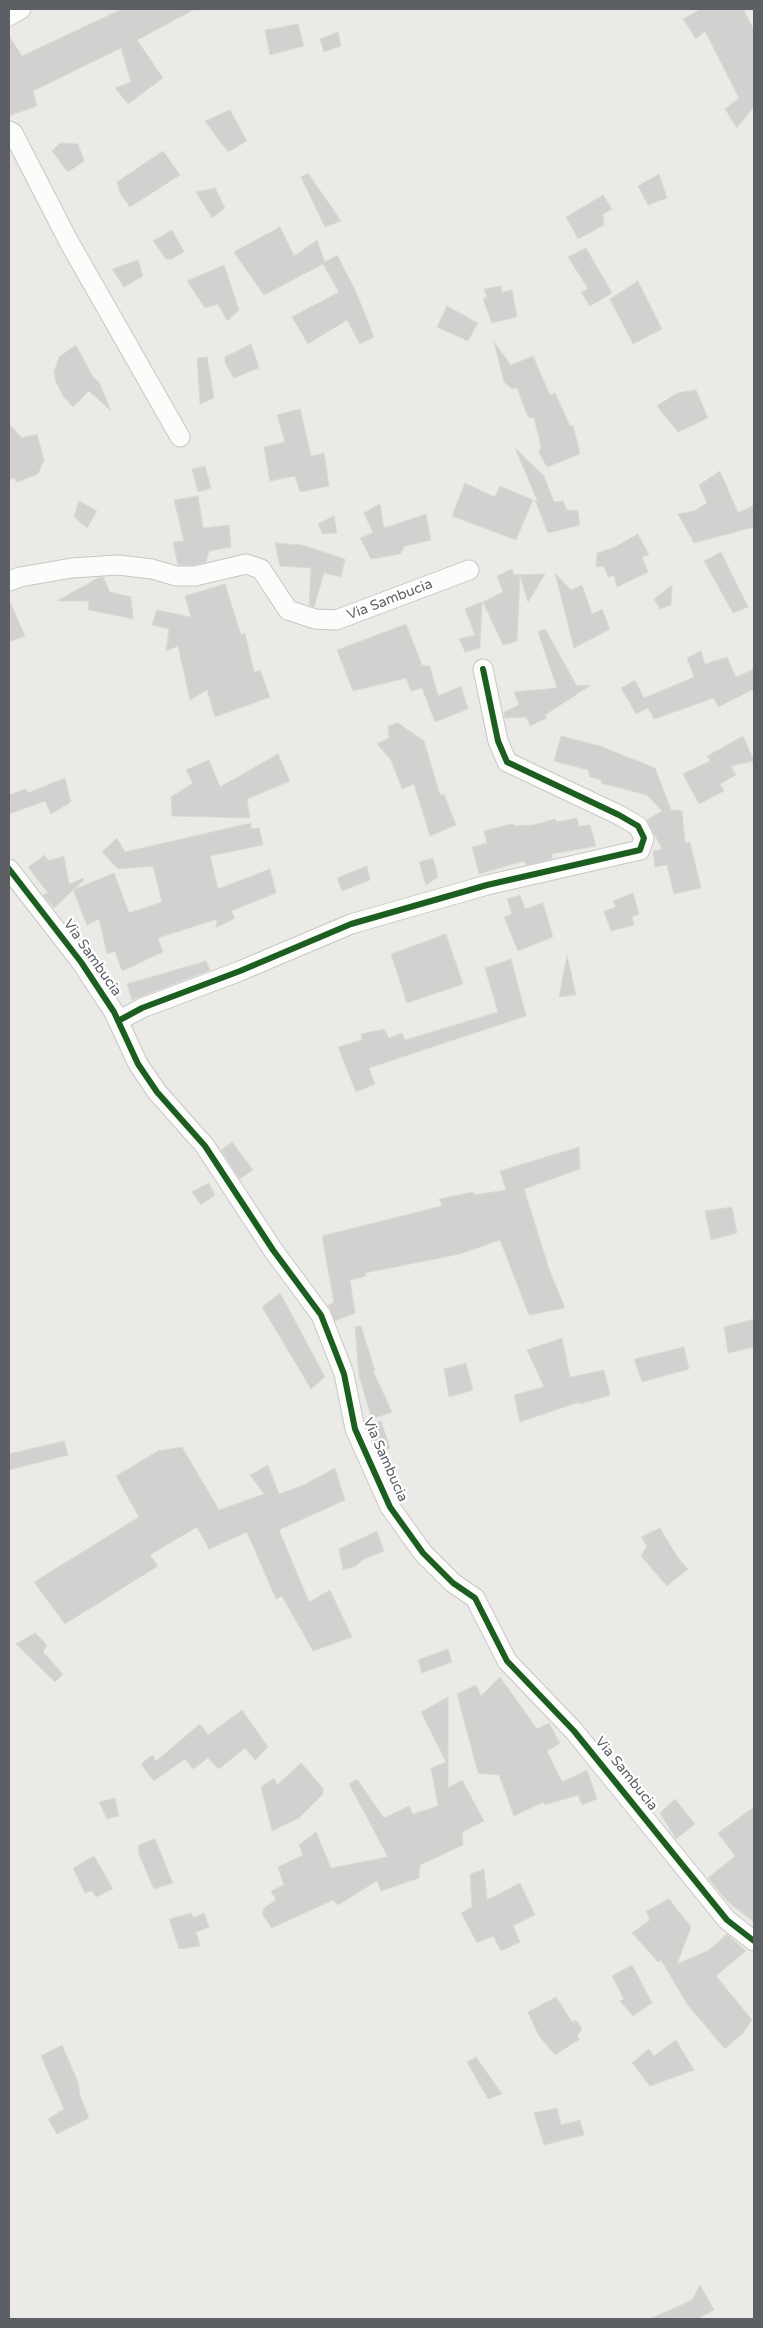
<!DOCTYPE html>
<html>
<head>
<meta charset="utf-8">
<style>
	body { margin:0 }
	#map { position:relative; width:763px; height:2328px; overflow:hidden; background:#eceae6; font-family:"Varela Round",sans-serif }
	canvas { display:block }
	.frame { position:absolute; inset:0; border:10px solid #5c5f64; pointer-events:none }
</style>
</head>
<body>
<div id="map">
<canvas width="763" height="2328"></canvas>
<div class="frame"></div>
</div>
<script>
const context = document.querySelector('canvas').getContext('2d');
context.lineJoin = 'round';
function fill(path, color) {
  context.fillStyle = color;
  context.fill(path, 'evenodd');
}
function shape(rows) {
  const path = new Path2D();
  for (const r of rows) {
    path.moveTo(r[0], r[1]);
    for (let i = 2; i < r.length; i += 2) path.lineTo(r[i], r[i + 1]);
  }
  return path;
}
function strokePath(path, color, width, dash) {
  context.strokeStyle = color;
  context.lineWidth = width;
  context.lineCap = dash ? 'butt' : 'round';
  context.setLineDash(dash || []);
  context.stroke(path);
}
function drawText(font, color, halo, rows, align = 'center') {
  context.font = font + ' "Varela Round",sans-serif';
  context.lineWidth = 4.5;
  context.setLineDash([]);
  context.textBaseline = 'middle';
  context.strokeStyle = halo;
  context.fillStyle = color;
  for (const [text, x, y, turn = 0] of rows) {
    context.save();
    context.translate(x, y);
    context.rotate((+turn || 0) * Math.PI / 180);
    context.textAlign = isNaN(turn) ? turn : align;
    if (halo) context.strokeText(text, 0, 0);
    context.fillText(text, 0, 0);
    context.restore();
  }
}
const building = shape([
	[122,9,195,9,137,40,163,78,128,104,115,88,131,82,121,48,33,91,37,106,9,116,9,36,22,56,122,9],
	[701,9,743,9,754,30,754,107,737,128,725,109,739,98,705,31,696,39,683,19,701,9],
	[298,24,304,46,270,55,265,30,298,24],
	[338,32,341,46,324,52,320,39,338,32],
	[230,110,247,141,228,152,205,121,230,110],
	[60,143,78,144,84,161,68,172,52,151,60,143],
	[163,151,180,175,130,207,120,193,117,182,163,151],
	[308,173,341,221,325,227,301,177,308,173],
	[659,174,667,198,648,205,638,186,659,174],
	[215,188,225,208,212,218,196,192,215,188],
	[603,195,612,209,603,214,604,225,578,239,566,217,603,195],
	[280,227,294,256,317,240,325,262,337,255,356,292,374,337,360,344,347,320,308,344,292,317,339,292,323,264,264,295,234,252,280,227],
	[172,230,184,252,171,259,166,259,153,241,172,230],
	[586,248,612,293,590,306,581,292,588,289,568,257,586,248],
	[138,260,143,276,124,287,112,269,138,260],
	[224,265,239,310,227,321,218,304,205,308,187,281,224,265],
	[638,281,662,329,633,344,610,299,638,281],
	[501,286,502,292,512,290,517,317,492,323,483,299,487,297,484,289,501,286],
	[447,306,478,323,468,341,437,327,447,306],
	[494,342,511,365,533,356,550,395,555,393,570,426,573,425,580,454,547,467,539,453,541,446,534,418,528,417,517,388,512,389,504,382,494,342],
	[251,344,259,368,234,378,225,363,225,357,251,344],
	[76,345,93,377,99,382,111,411,89,391,73,407,64,397,56,382,54,372,59,357,76,345],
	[207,357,214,398,200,404,197,358,207,357],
	[696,390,708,418,678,432,657,406,677,393,696,390],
	[300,409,311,456,324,453,329,486,300,492,295,476,270,481,264,447,285,442,277,415,300,409],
	[9,424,22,438,37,434,44,460,38,474,17,482,14,478,9,480,9,424],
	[515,448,544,476,554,502,563,501,567,510,578,511,580,525,548,533,535,500,538,502,515,448],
	[205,466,211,488,198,492,192,469,205,466],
	[720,471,738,513,754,505,754,527,694,543,678,514,694,511,707,503,699,485,720,471],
	[465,483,495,497,500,486,533,500,516,540,452,516,465,483],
	[198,496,203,528,229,525,231,547,209,551,206,562,194,565,178,565,173,542,184,541,174,500,198,496],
	[79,501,97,511,87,528,74,517,79,501],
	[380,504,384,528,426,514,431,540,405,546,400,554,371,559,360,538,373,533,364,513,380,504],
	[334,516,337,533,323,534,318,524,334,516],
	[638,534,649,555,642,557,648,572,617,587,614,576,608,577,604,566,596,567,597,553,615,547,638,534],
	[275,543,302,545,345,559,341,577,324,573,314,607,309,605,311,568,280,566,275,543],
	[721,552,748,607,733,613,704,561,721,552],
	[512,569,514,575,545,574,528,602,520,576,517,641,503,645,483,602,503,592,497,576,512,569],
	[555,573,571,590,582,585,592,614,602,609,610,629,574,648,555,573],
	[103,577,110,592,131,597,133,619,89,610,88,601,57,601,98,578,103,577],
	[225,584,241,635,245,633,254,672,260,670,270,697,215,717,207,690,190,700,178,646,166,651,169,629,152,625,157,610,191,617,185,596,225,584],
	[672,585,671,605,660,609,654,599,672,585],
	[9,600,25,636,9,642,9,600],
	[482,602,480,648,465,652,459,639,475,635,465,609,482,602],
	[406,624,422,665,430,666,438,696,461,686,468,709,435,722,422,688,411,691,406,678,353,691,337,650,406,624],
	[545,629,577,686,591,685,545,715,547,718,530,726,526,717,505,718,504,712,519,705,514,692,557,688,538,632,545,629],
	[701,651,705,664,727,657,736,677,754,669,754,689,718,707,714,698,654,719,648,708,636,714,621,688,635,680,644,698,694,677,687,658,701,651],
	[398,723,424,741,440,795,444,794,456,825,430,836,414,784,402,789,391,760,377,744,389,738,388,726,398,723],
	[561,736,600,746,655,768,671,810,682,811,685,843,690,842,701,888,674,894,667,865,655,867,653,851,662,849,647,820,662,811,647,795,601,783,602,780,590,777,588,770,554,761,561,736],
	[743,736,754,761,731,766,736,775,720,784,724,791,699,804,683,774,710,761,707,756,743,736],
	[278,754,290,781,247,799,250,818,172,816,171,797,193,783,186,770,209,760,220,787,278,754],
	[65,778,71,802,51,814,45,801,9,814,9,795,26,789,28,793,65,778],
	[577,818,579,826,590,825,596,846,552,854,552,859,526,865,524,861,479,874,472,847,487,843,484,831,511,824,516,826,534,825,555,819,557,822,577,818],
	[251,823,251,829,259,828,263,845,210,856,218,889,270,869,276,893,231,911,235,918,216,928,217,919,158,938,163,952,122,971,115,951,107,954,99,919,87,925,73,890,114,873,129,913,162,902,153,866,118,869,102,852,117,838,125,852,251,823],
	[45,855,48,861,64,856,69,884,83,878,84,880,54,908,43,895,48,893,28,867,45,855],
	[433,858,438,877,426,885,419,862,433,858],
	[367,866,370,880,342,891,337,878,367,866],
	[633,893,639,914,632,917,634,925,611,931,604,911,616,907,613,901,633,893],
	[520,895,525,909,543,903,553,937,518,951,504,917,512,914,507,899,520,895],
	[446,934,463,984,407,1003,391,954,446,934],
	[567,955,576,995,559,997,567,955],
	[511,959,526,1016,369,1068,375,1084,356,1092,338,1047,362,1040,361,1034,384,1029,389,1038,402,1033,405,1040,498,1012,485,968,511,959],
	[206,961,210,970,132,1000,127,984,206,961],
	[232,1142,253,1170,240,1179,221,1150,232,1142],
	[579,1147,580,1169,524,1189,549,1269,565,1308,529,1315,500,1240,460,1254,365,1273,366,1276,350,1280,355,1313,335,1321,328,1305,334,1303,322,1236,442,1206,439,1199,473,1192,474,1195,506,1190,500,1171,579,1147],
	[209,1183,215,1195,201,1205,192,1192,209,1183],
	[732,1207,737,1233,711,1240,705,1211,732,1207],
	[280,1293,325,1377,311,1389,262,1307,280,1293],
	[754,1319,754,1347,728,1353,724,1327,754,1319],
	[361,1326,375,1371,373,1371,392,1412,372,1419,359,1376,355,1327,361,1326],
	[562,1338,570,1377,604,1370,610,1395,580,1404,579,1402,520,1422,514,1395,544,1387,527,1350,562,1338],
	[684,1347,689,1369,642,1382,634,1359,684,1347],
	[466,1363,473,1390,449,1397,444,1369,466,1363],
	[381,1421,390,1448,378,1452,367,1426,381,1421],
	[64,1441,68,1455,9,1470,9,1454,64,1441],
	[182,1447,219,1510,264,1494,250,1475,268,1465,279,1494,306,1484,335,1468,345,1500,279,1530,309,1602,330,1590,352,1637,313,1651,282,1596,276,1599,247,1532,209,1549,197,1527,150,1555,158,1566,65,1624,34,1582,139,1517,116,1476,158,1451,182,1447],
	[660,1528,678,1558,688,1569,667,1586,641,1556,647,1546,641,1537,660,1528],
	[377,1531,384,1551,362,1560,356,1566,343,1570,339,1549,377,1531],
	[35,1633,47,1645,43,1652,63,1674,55,1682,16,1644,35,1633],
	[448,1649,452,1662,422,1673,418,1660,448,1649],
	[500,1677,537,1729,549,1723,560,1743,547,1751,562,1782,587,1770,597,1799,582,1805,578,1795,545,1805,543,1802,514,1816,499,1775,478,1773,457,1694,476,1685,481,1696,500,1677],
	[448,1697,448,1788,462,1780,484,1821,462,1832,463,1845,420,1865,419,1878,381,1891,377,1881,338,1905,333,1900,272,1928,262,1914,264,1908,276,1900,271,1891,284,1885,278,1867,303,1855,299,1845,316,1832,331,1868,388,1857,349,1784,357,1779,384,1818,409,1806,413,1814,438,1806,431,1768,446,1762,421,1712,448,1697],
	[242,1710,268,1747,255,1760,245,1748,219,1769,208,1758,193,1769,185,1759,154,1781,141,1764,152,1755,156,1761,200,1724,208,1735,242,1710],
	[301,1763,323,1788,323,1794,299,1818,272,1831,261,1787,274,1778,277,1785,301,1763],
	[115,1798,119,1816,107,1819,99,1802,115,1798],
	[675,1799,695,1824,676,1839,660,1813,675,1799],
	[754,1807,754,1922,728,1902,708,1878,735,1856,718,1833,754,1807],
	[155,1839,173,1883,154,1889,138,1852,139,1845,155,1839],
	[94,1856,113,1889,96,1897,92,1891,85,1893,73,1868,94,1856],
	[484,1869,487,1900,520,1883,535,1915,513,1926,520,1942,501,1951,493,1936,477,1943,461,1913,472,1907,470,1874,484,1869],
	[669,1899,691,1927,677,1964,709,1950,727,1934,746,1951,716,1976,752,2020,743,2033,725,2049,687,2004,661,1960,658,1962,632,1933,650,1920,646,1911,669,1899],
	[191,1913,193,1918,204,1913,209,1927,196,1932,200,1946,179,1949,169,1919,191,1913],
	[632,1965,652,2003,633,2016,620,2001,624,1999,612,1976,632,1965],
	[556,1997,572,2022,576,2020,582,2029,577,2036,580,2039,555,2055,539,2036,528,2012,556,1997],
	[676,2040,694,2070,650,2086,632,2063,649,2049,654,2056,676,2040],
	[62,2045,78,2082,80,2096,89,2118,57,2134,48,2119,64,2109,41,2056,62,2045],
	[476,2057,502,2094,488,2099,467,2062,476,2057],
	[557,2108,561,2125,580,2120,584,2135,544,2145,534,2113,557,2108],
	[700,2285,714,2310,697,2319,650,2319,692,2300,700,2285]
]);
fill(building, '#d2d1cf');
strokePath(building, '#dbd9d6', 1);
const minor = shape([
	[9,16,21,9],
	[9,131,13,133,69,242,180,437],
	[9,581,20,577,72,568,118,565,152,569,176,576,195,576,246,564,261,569,288,610,315,619,336,620,469,570],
	[9,869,81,962,114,1012,138,1064,157,1092,205,1146,273,1250,321,1315,344,1374,355,1429,390,1507,423,1553,453,1583,475,1598,507,1661,574,1731,727,1920,754,1941],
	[118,1021,142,1008,240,971,351,924,487,885,640,850,644,838,638,826,619,815,507,762,498,741,483,669]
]);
strokePath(minor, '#c7c7c7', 21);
strokePath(minor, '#fcfcfb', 19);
strokePath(shape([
	[9,869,81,962,114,1012,138,1064,157,1092,205,1146,273,1250,321,1315,344,1374,355,1429,390,1507,423,1553,453,1583,475,1598,507,1661,574,1731,727,1920,754,1941],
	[118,1021,142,1008,240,971,351,924,487,885,640,850,644,838,638,826,619,815,507,762,498,741,483,669]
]), '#1b5e20', 6);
drawText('14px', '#5c5f64', '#fff', [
	["Via Sambucia",390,600,-21],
	["Via Sambucia",92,958,55],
	["Via Sambucia",385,1460,66],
	["Via Sambucia",626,1774,51]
]);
</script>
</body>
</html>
